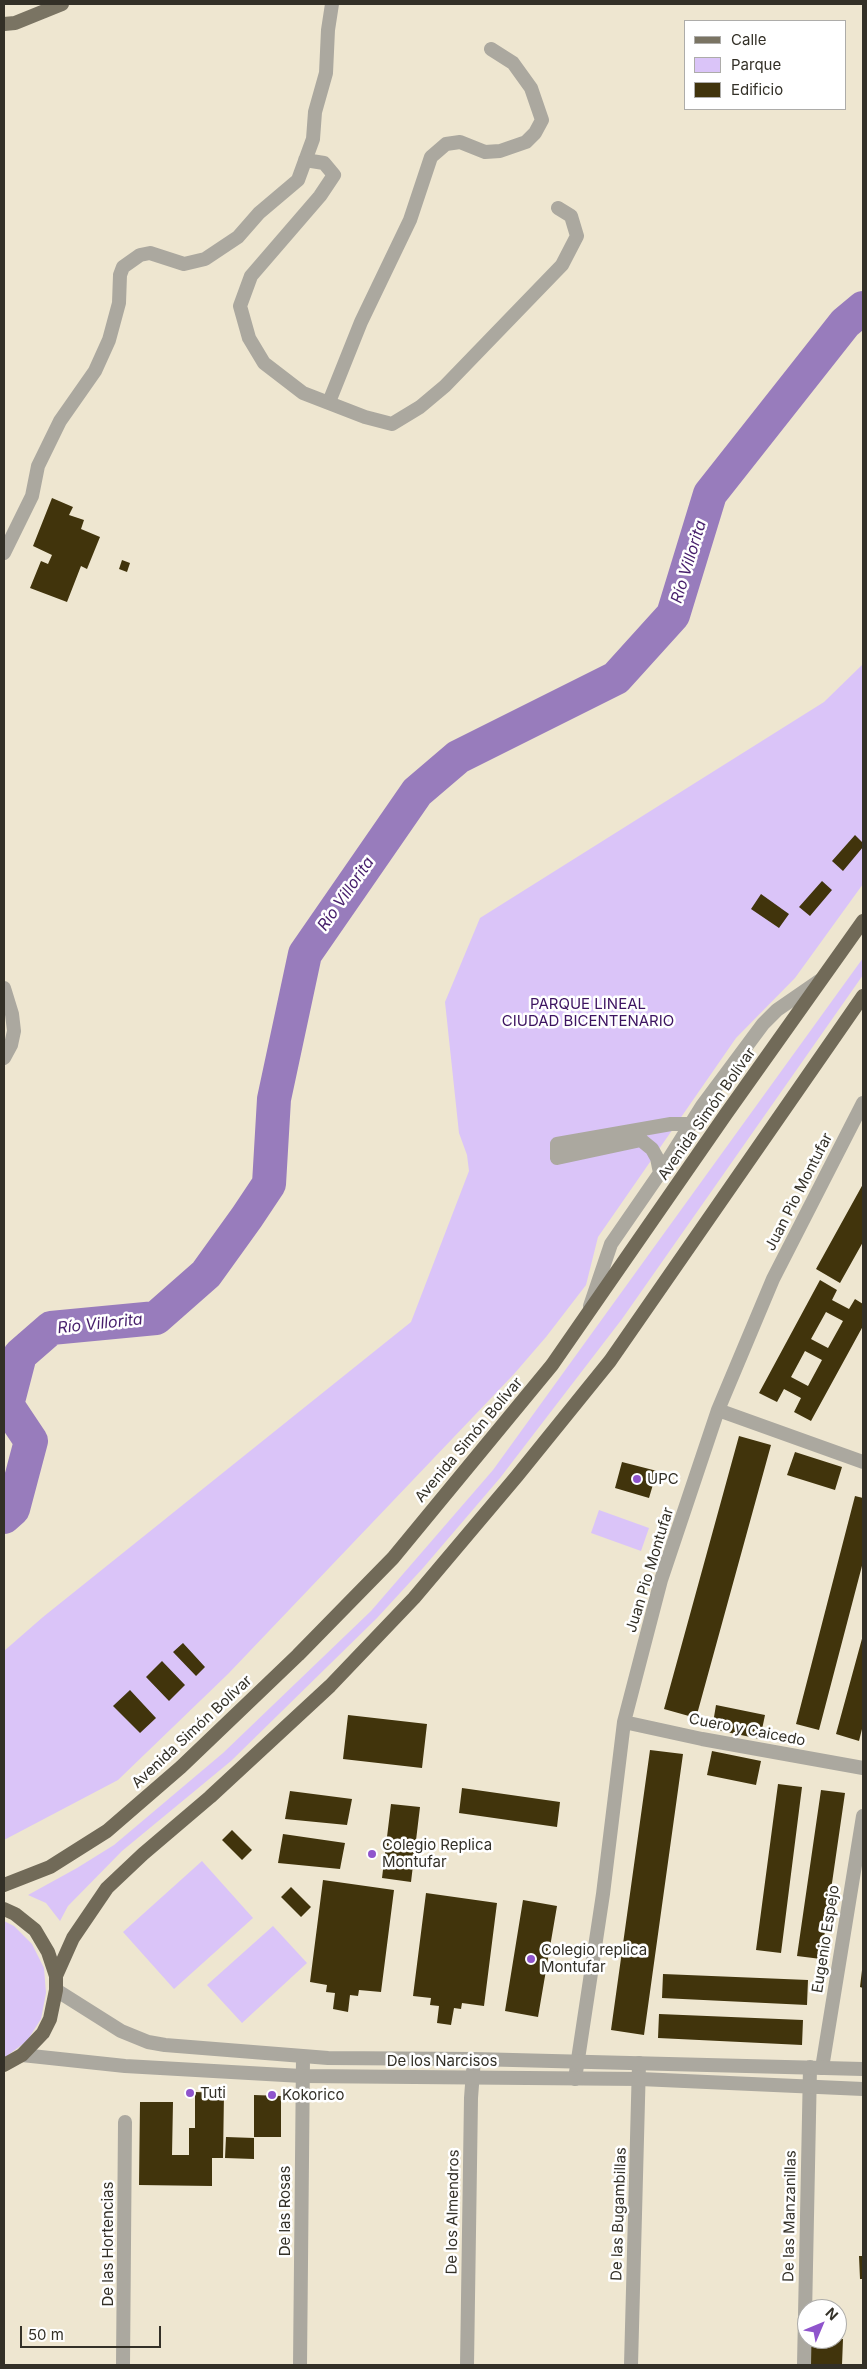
<!DOCTYPE html>
<html>
<head>
<meta charset="utf-8">
<style>
	body { margin:0 }
	#map { position:relative; width:867px; height:2369px; overflow:hidden; background:#eee6d0; font-family:Inter,sans-serif }
	canvas { display:block }
	.frame { position:absolute; inset:0; border:5px solid #333027; pointer-events:none }
	.legend { position:absolute; left:684px; top:20px; width:162px; height:90px; box-sizing:border-box; background:#fff; border:1px solid #adaca9; margin:0; padding:6px 9px; list-style:none; font-size:15px; color:#333027 }
	.legend li { display:flex; align-items:center; gap:10px; height:25px }
	.legend b { width:25px; border:1px solid #adaca9 }
	.north { position:absolute; left:797px; top:2299px; width:50px; height:50px; box-sizing:border-box; background:#fff; border:1px solid #adaca9; border-radius:50%; rotate:45deg; font-size:14px; font-weight:700; line-height:20px; text-align:center; color:#333027 }
	.north::after { content:''; display:block; margin:auto; width:18px; height:22px; background:#8f54cc; clip-path:polygon(50% 0,100% 100%,50% 72%,0 100%) }
	.scale { position:absolute; left:20px; top:2326px; width:141px; height:22px; box-sizing:border-box; border:2px solid #333027; border-top:0; padding-left:6px; font-size:15px; line-height:18px; white-space:nowrap; color:#333027; -webkit-text-stroke:4px #fff; paint-order:stroke }
</style>
</head>
<body>
<div id="map">
<canvas width="867" height="2369"></canvas>
<div class="frame"></div>
<ul class="legend">
<li><b style="height:6px;background:#7a7463"></b>Calle</li>
<li><b style="height:14px;background:#dac4f8"></b>Parque</li>
<li><b style="height:14px;background:#41340c"></b>Edificio</li>
</ul>
<div class="north">N</div>
<div class="scale">50 m</div>
</div>
<script>
const context = document.querySelector('canvas').getContext('2d');
context.lineJoin = 'round';
function fill(path, color) {
  context.fillStyle = color;
  context.fill(path, 'evenodd');
}
function shape(rows) {
  const path = new Path2D();
  for (const r of rows) {
    path.moveTo(r[0], r[1]);
    for (let i = 2; i < r.length; i += 2) path.lineTo(r[i], r[i + 1]);
  }
  return path;
}
function strokePath(path, color, width, dash) {
  context.strokeStyle = color;
  context.lineWidth = width;
  context.lineCap = dash ? 'butt' : 'round';
  context.setLineDash(dash || []);
  context.stroke(path);
}
function drawText(font, color, halo, rows, align = 'center') {
  context.font = font + ' Inter,sans-serif';
  context.lineWidth = 5;
  context.setLineDash([]);
  context.textBaseline = 'middle';
  context.strokeStyle = halo;
  context.fillStyle = color;
  for (const [text, x, y, turn = 0] of rows) {
    context.save();
    context.translate(x, y);
    context.rotate((+turn || 0) * Math.PI / 180);
    context.textAlign = isNaN(turn) ? turn : align;
    if (halo) context.strokeText(text, 0, 0);
    context.fillText(text, 0, 0);
    context.restore();
  }
}
fill(shape([
	[863,664,863,884,795,978,736,1038,598,1237,586,1285,546,1337,514,1374,228,1674,118,1780,4,1840,4,1651,43,1617,411,1322,469,1171,467,1155,459,1133,445,1002,480,918,824,702],
	[863,958,863,975,622,1319,500,1478,423,1568,377,1618,231,1761,122,1851,68,1906,60,1921,46,1903,28,1895,77,1868,114,1845,223,1753,371,1611,493,1470],
	[599,1510,649,1528,641,1551,591,1533],
	[202,1861,253,1918,174,1989,123,1932],
	[4,1921,14,1926,32,1944,44,1968,46,1993,41,2019,27,2041,4,2058],
	[273,1926,307,1963,242,2023,207,1985]
]), '#dac4f8');
strokePath(shape([
	[4,1517,13,1509,31,1441,7,1405,20,1355,51,1328,156,1318,206,1274,247,1217,269,1184,274,1099,305,954,417,792,458,757,616,678,673,615,710,494,845,323,863,308]
]), '#987cbc', 34);
fill(shape([
	[52,498,73,507,69,515,84,520,81,529,100,537,87,569,81,566,67,602,30,588,41,561,48,564,52,555,33,546],
	[122,560,130,563,127,572,119,569],
	[855,835,863,843,863,847,843,871,832,861],
	[822,881,832,890,810,916,799,907],
	[761,894,789,914,779,928,751,909],
	[863,1184,863,1242,840,1283,816,1269],
	[820,1280,837,1290,832,1300,849,1309,855,1299,863,1304,863,1326,811,1421,794,1412,801,1398,784,1389,777,1402,759,1393],
	[826,1312,843,1321,828,1348,811,1339],
	[805,1351,822,1360,808,1386,791,1377],
	[739,1436,771,1445,696,1718,664,1709],
	[795,1452,842,1467,835,1490,787,1475],
	[622,1462,657,1471,649,1498,615,1488],
	[855,1496,863,1498,863,1562,819,1730,796,1724],
	[863,1635,863,1725,859,1741,836,1734],
	[183,1643,205,1667,196,1676,173,1652],
	[162,1661,185,1685,169,1701,146,1677],
	[130,1690,156,1718,140,1733,113,1706],
	[716,1705,765,1715,760,1739,712,1729],
	[348,1715,427,1724,422,1768,343,1759],
	[650,1750,683,1754,644,2035,611,2030],
	[712,1751,761,1761,756,1785,707,1775],
	[778,1784,802,1787,781,1953,756,1950],
	[462,1788,560,1802,557,1827,459,1813],
	[821,1790,845,1793,821,1959,797,1956],
	[290,1791,352,1799,347,1825,285,1819],
	[391,1804,420,1807,411,1882,382,1878],
	[232,1830,252,1850,242,1860,222,1840],
	[283,1834,345,1843,340,1869,278,1863],
	[323,1880,394,1890,381,1992,359,1990,358,1996,350,1995,348,2012,333,2009,335,1993,326,1992,327,1985,310,1982],
	[291,1887,311,1907,301,1917,281,1897],
	[426,1893,497,1903,484,2006,462,2003,461,2009,454,2008,451,2025,437,2023,439,2006,430,2005,431,1998,413,1996],
	[523,1900,557,1906,538,2017,505,2011],
	[862,1970,863,1970,863,1988,860,1987],
	[663,1974,808,1980,807,2005,662,1998],
	[659,2014,803,2020,802,2045,658,2038],
	[195,2092,224,2093,223,2158,212,2158,212,2186,139,2185,140,2102,173,2102,172,2155,189,2155,189,2128,195,2128],
	[254,2095,281,2096,281,2137,254,2137],
	[226,2137,254,2138,254,2159,225,2158],
	[859,2256,863,2256,863,2279,860,2279],
	[811,2339,843,2339,842,2365,810,2365]
]), '#41340c');
strokePath(shape([
	[305,160,324,163,334,175,320,196,251,276,240,306,249,338,264,363,303,393,365,417,392,424,420,407,445,386,562,265,577,236,571,216,558,208],
	[329,402,361,322,410,220,431,157,446,144,460,142,485,152,500,151,526,142,535,133,542,120,531,88,513,63,491,49],
	[4,553,32,496,38,466,60,421,95,371,109,340,119,303,120,275,123,267,140,255,150,253,184,264,205,259,238,237,259,213,298,180,313,139,315,112,326,73,328,30,332,4],
	[4,988,12,1014,14,1031,11,1045,4,1058],
	[660,1173,657,1158,652,1149,641,1140,557,1158,557,1144,671,1124,691,1124],
	[590,1306,611,1244,660,1173,702,1106,763,1024,777,1010,819,981],
	[718,1410,863,1462],
	[624,1722,702,1739,863,1768],
	[822,2068,863,1816],
	[575,2079,603,1894,624,1722,661,1580,718,1410,773,1279,863,1103],
	[123,2365,125,2122],
	[300,2365,303,2057],
	[467,2365,471,2098,474,2059],
	[631,2365,639,2063],
	[804,2365,810,2067]
]), '#aba89f', 14);
strokePath(shape([
	[56,1990,121,2031,148,2042,165,2045,328,2058,474,2059,863,2069],
	[22,2055,125,2066,302,2076,640,2079,863,2089]
]), '#aba89f', 14);
strokePath(shape([
	[4,24,15,23,62,4]
]), '#7a7463', 14);
strokePath(shape([
	[4,1885,50,1867,107,1831,181,1767,298,1655,393,1558,552,1365,726,1114,863,921],
	[4,1909,15,1914,35,1930,48,1952,56,1976,56,1990,50,2019,43,2033,22,2055,4,2065],
	[56,1976,73,1938,107,1888,143,1854,210,1797,330,1686,414,1598,517,1476,610,1361,863,996]
]), '#716a58', 14);
for (const [x, y, r, color] of [
	[637,1479,5,"#8f54cc"],
	[372,1854,5,"#8f54cc"],
	[531,1959,5,"#8f54cc"],
	[190,2093,5,"#8f54cc"],
	[272,2095,5,"#8f54cc"]
]) {
  const dot = new Path2D();
  dot.arc(x, y, r, 0, 2 * Math.PI);
  context.fillStyle = color;
  context.fill(dot);
  strokePath(dot, '#fff', 2);
}
drawText('15px', '#3d1461', '#fff', [
	["PARQUE LINEAL",588,1004],
	["CIUDAD BICENTENARIO",588,1021]
]);
drawText('15px', '#333027', '#fff', [
	["Avenida Simón Bolívar",707,1114,-55],
	["Juan Pio Montufar",799,1192,-63],
	["Avenida Simón Bolívar",469,1440,-50],
	["Juan Pio Montufar",650,1570,-73],
	["Cuero y Caicedo",747,1730,11],
	["Avenida Simón Bolívar",192,1732,-43],
	["Eugenio Espejo",826,1939,-81],
	["De los Narcisos",442,2061],
	["De las Rosas",285,2211,-90],
	["De los Almendros",453,2212,-89],
	["De las Bugambillas",619,2214,-88],
	["De las Manzanillas",790,2216,-89],
	["De las Hortencias",108,2244,-90]
]);
drawText('15px', '#333027', '#fff', [
	["UPC",647,1479],
	["Colegio Replica",382,1845],
	["Montufar",382,1862],
	["Colegio replica",541,1950],
	["Montufar",541,1967],
	["Tuti",200,2093],
	["Kokorico",282,2095]
], 'left');
drawText('italic 16px', '#461e6b', '#fff', [
	["Río Villorita",689,562,-73],
	["Río Villorita",346,894,-55],
	["Río Villorita",100,1324,-6]
]);
</script>
</body>
</html>
